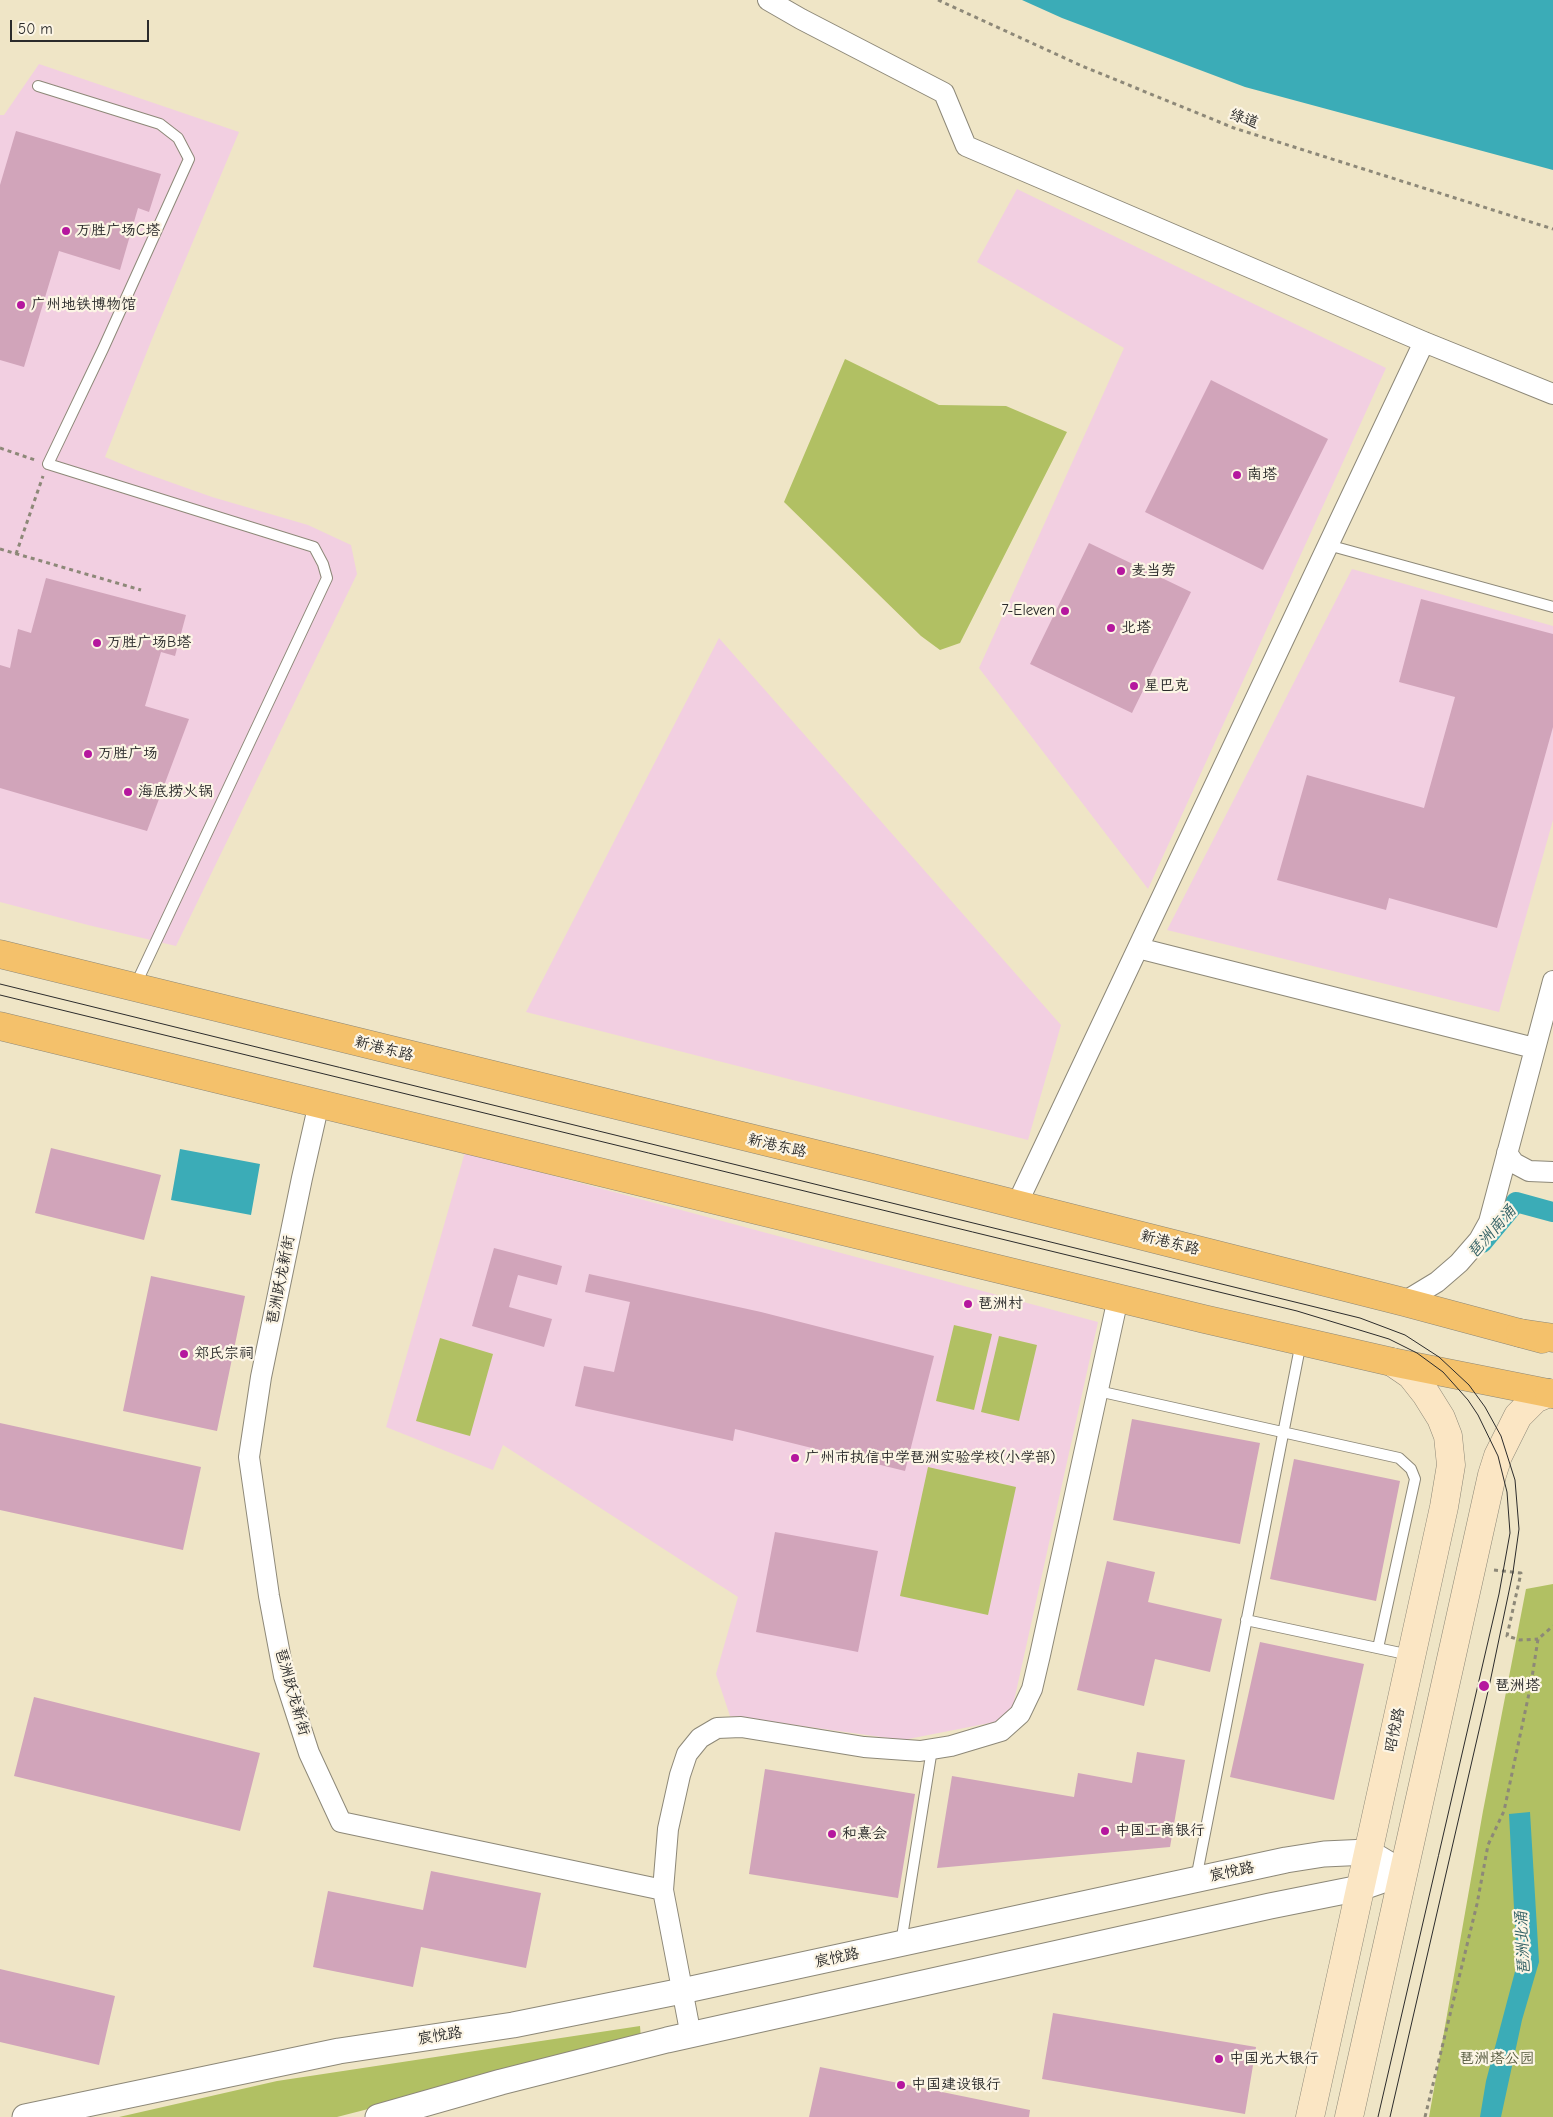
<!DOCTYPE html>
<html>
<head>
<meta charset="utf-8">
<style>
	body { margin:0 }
	#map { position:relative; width:1553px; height:2117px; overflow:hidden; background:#efe5c6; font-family:"Comic Neue",sans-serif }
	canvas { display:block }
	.scale { position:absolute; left:10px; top:20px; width:139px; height:22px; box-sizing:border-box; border:2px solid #2b2b2b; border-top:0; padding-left:6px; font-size:15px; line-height:18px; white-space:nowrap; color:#2b2b2b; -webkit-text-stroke:4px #fcf5e5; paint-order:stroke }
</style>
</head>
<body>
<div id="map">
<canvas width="1553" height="2117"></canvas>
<div class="scale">50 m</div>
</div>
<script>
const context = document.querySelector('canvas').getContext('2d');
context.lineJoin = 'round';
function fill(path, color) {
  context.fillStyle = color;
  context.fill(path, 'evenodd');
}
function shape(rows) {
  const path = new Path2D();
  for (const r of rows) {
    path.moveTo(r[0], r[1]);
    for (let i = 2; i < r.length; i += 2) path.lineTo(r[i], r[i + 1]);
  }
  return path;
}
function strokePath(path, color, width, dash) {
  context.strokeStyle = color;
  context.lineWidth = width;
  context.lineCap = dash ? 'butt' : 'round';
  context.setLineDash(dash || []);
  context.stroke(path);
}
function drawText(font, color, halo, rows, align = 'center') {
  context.font = font + ' "Comic Neue","LXGW WenKai TC",sans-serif';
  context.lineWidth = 4.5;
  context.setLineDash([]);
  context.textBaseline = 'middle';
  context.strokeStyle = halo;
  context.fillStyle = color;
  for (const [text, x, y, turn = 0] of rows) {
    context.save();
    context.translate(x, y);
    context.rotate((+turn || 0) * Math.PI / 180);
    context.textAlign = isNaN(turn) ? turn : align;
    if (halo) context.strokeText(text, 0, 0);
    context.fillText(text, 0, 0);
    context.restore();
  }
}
fill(shape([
	[39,64,239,132,152,339,105,457,136,470,212,497,308,525,351,545,357,574,176,946,88,925,0,902,0,115,4,115],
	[1017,189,1386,368,1148,889,979,668,1124,348,977,262],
	[1352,569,1553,626,1553,820,1499,1012,1167,930],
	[719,638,1061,1025,1028,1140,526,1012],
	[465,1152,1098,1322,1010,1719,903,1740,730,1716,716,1674,738,1597,503,1445,493,1470,386,1427]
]), '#f2cfe1');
fill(shape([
	[845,359,939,405,1006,406,1067,432,960,643,940,650,921,636,784,502],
	[954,1325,992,1334,974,1410,936,1401],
	[999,1336,1037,1345,1019,1421,981,1412],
	[440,1338,493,1354,470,1436,416,1421],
	[928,1467,1016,1487,988,1615,900,1596],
	[1553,1584,1553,2117,1429,2117,1483,1811,1526,1589],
	[640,2026,641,2039,337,2117,119,2117,277,2081]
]), '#b1c063');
fill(shape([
	[1022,0,1553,0,1553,170,1245,87,1062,18],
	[180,1149,260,1164,251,1215,171,1200],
	[1530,1812,1539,1962,1522,2020,1501,2117,1480,2117,1486,2081,1517,1964,1509,1814]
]), '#3bacb7');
strokePath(shape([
	[1482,1243,1516,1202,1553,1212]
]), '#3bacb7', 20);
fill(shape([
	[16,131,161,174,149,212,138,208,120,270,59,251,24,367,0,360,0,185],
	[1211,380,1328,439,1263,570,1145,512],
	[1089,543,1191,592,1132,713,1030,664],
	[46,578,186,615,175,656,161,652,145,706,189,719,147,831,0,788,0,665,10,668,18,629,31,633],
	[1421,599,1553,634,1553,727,1497,928,1389,898,1386,910,1277,880,1307,775,1424,808,1455,697,1399,682],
	[51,1148,161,1175,144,1240,35,1213],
	[494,1248,562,1266,557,1285,518,1275,509,1307,552,1319,544,1347,472,1326],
	[589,1274,761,1312,934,1356,905,1471,735,1429,733,1441,575,1406,584,1366,614,1372,630,1302,585,1292],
	[151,1276,245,1296,217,1431,123,1411],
	[1132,1419,1260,1443,1240,1544,1113,1520],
	[0,1423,201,1467,183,1550,0,1510],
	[1294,1459,1400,1481,1376,1601,1270,1579],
	[775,1532,878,1551,858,1652,756,1632],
	[1107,1561,1155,1572,1148,1602,1222,1619,1210,1672,1155,1659,1144,1706,1077,1690],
	[1260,1642,1364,1664,1334,1800,1230,1777],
	[34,1697,260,1753,240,1831,14,1776],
	[1137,1752,1185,1760,1170,1847,937,1868,952,1776,1074,1797,1078,1773,1132,1783],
	[765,1769,915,1794,898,1898,749,1874],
	[431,1871,541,1893,526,1968,421,1947,413,1987,313,1967,328,1891,423,1910],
	[0,1969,115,1996,99,2065,0,2042],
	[1053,2013,1256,2047,1245,2114,1042,2079],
	[820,2067,1030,2110,1029,2117,809,2117]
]), '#d1a4ba');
const service = shape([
	[38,86,160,124,178,138,189,159,103,349,48,464,314,547,323,564,327,578,135,986],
	[1328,545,1553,607],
	[1098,1391,1399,1458,1411,1469,1415,1479,1378,1648],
	[1246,1620,1410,1655],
	[1196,1879,1301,1342],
	[901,1943,932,1749]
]);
const minor = shape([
	[768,0,801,19,944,93,966,146,1424,342,1553,394],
	[1138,948,1534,1048],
	[319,1103,302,1178,261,1377,249,1457,269,1596,284,1676,309,1753,341,1822,663,1890,691,2036],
	[1507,1153,1514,1163,1529,1171,1553,1172],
	[1017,1204,1424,342],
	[1404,1302,1437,1282,1459,1263,1479,1240,1489,1222,1553,981],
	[663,1890,668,1829,680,1775,687,1754,700,1738,717,1728,741,1727,864,1747,920,1751,951,1746,1001,1731,1020,1714,1032,1689,1040,1655,1118,1298]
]);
const tertiary = shape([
	[25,2117,339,2051,513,2025,682,1991,1286,1860,1324,1854,1368,1852,1403,1873],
	[378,2117,501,2082,667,2040,1270,1906,1360,1888,1403,1873]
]);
const secondary = shape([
	[1310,2117,1444,1507,1451,1465,1448,1436,1441,1418,1426,1394,1411,1375,1392,1362],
	[1349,2117,1492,1475,1498,1456,1518,1416,1535,1399,1549,1393]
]);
const primary = shape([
	[0,954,873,1168,1404,1302,1542,1339],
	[0,1026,1204,1319,1392,1362,1553,1394]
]);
const trunk = shape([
	[1520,1333,1553,1338],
	[1549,1393,1553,1394]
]);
strokePath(service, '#8d8878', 12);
strokePath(minor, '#8d8878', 22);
strokePath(tertiary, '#8d8878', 27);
strokePath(secondary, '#8d8878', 29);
strokePath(primary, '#8d8878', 29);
strokePath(trunk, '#8d8878', 29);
strokePath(shape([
	[938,0,1082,66,1234,128,1553,229],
	[0,448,35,460],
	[0,549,141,590],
	[16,554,43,476],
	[1494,1570,1521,1573,1507,1636,1520,1640,1538,1639],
	[1425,2117,1477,1904,1488,1845,1504,1811,1531,1684,1538,1639,1553,1626]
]), '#8d8878', 3, [4, 4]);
strokePath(service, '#fff', 10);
strokePath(minor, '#fff', 20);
strokePath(tertiary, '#fff', 25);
strokePath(secondary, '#fbe6c4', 28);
strokePath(primary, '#f4c16b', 28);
strokePath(trunk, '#f4c16b', 28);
strokePath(shape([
	[0,984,1360,1318,1405,1335,1439,1357,1469,1385,1485,1407,1501,1436,1515,1480,1519,1529,1513,1572,1489,1687,1390,2117],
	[0,995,1297,1311,1389,1339,1417,1353,1443,1372,1468,1400,1478,1415,1498,1456,1507,1492,1510,1533,1499,1594,1378,2117]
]), '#2b2b2b', 1);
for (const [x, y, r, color] of [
	[66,231,5,"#b5179e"],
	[21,305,5,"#b5179e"],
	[1237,475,5,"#b5179e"],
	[1121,571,5,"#b5179e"],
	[1065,611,5,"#b5179e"],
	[1111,628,5,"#b5179e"],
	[97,643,5,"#b5179e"],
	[1134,686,5,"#b5179e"],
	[88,754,5,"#b5179e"],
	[128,792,5,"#b5179e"],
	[968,1304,5,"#b5179e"],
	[184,1354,5,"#b5179e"],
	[795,1458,5,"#b5179e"],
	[1484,1686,6,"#b5179e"],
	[1105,1831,5,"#b5179e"],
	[832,1834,5,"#b5179e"],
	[1219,2059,5,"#b5179e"],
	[901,2085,5,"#b5179e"]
]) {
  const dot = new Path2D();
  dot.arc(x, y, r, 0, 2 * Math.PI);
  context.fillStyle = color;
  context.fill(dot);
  strokePath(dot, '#fcf5e5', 2);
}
drawText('15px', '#2b2b2b', '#fcf5e5', [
	["绿道",1244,119,19],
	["新港东路",384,1049,14],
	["新港东路",777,1146,13],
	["新港东路",1170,1243,14],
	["琶洲跃龙新街",281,1280,-79],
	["琶洲跃龙新街",292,1692,74],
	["昭悦路",1395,1730,-78],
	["宸悦路",1232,1872,-12],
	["宸悦路",837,1958,-12],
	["宸悦路",440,2036,-9]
]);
drawText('15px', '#2b2b2b', '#fcf5e5', [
	["万胜广场C塔",76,231],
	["广州地铁博物馆",31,305],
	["南塔",1247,475],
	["麦当劳",1131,571],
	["7-Eleven",1055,611,"right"],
	["北塔",1121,628],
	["万胜广场B塔",107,643],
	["星巴克",1144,686],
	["万胜广场",98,754],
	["海底捞火锅",138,792],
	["琶洲村",978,1304],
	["郑氏宗祠",194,1354],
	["广州市执信中学琶洲实验学校(小学部)",805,1458],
	["琶洲塔",1495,1686],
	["中国工商银行",1115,1831],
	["和熹会",842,1834],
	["中国光大银行",1229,2059],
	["中国建设银行",911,2085]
], 'left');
drawText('15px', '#53583c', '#fcf5e5', [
	["琶洲塔公园",1497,2059]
]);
drawText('italic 16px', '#315f63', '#fcf5e5', [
	["琶洲南涌",1492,1232,-49],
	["琶洲北涌",1523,1943,-93]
]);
</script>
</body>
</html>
